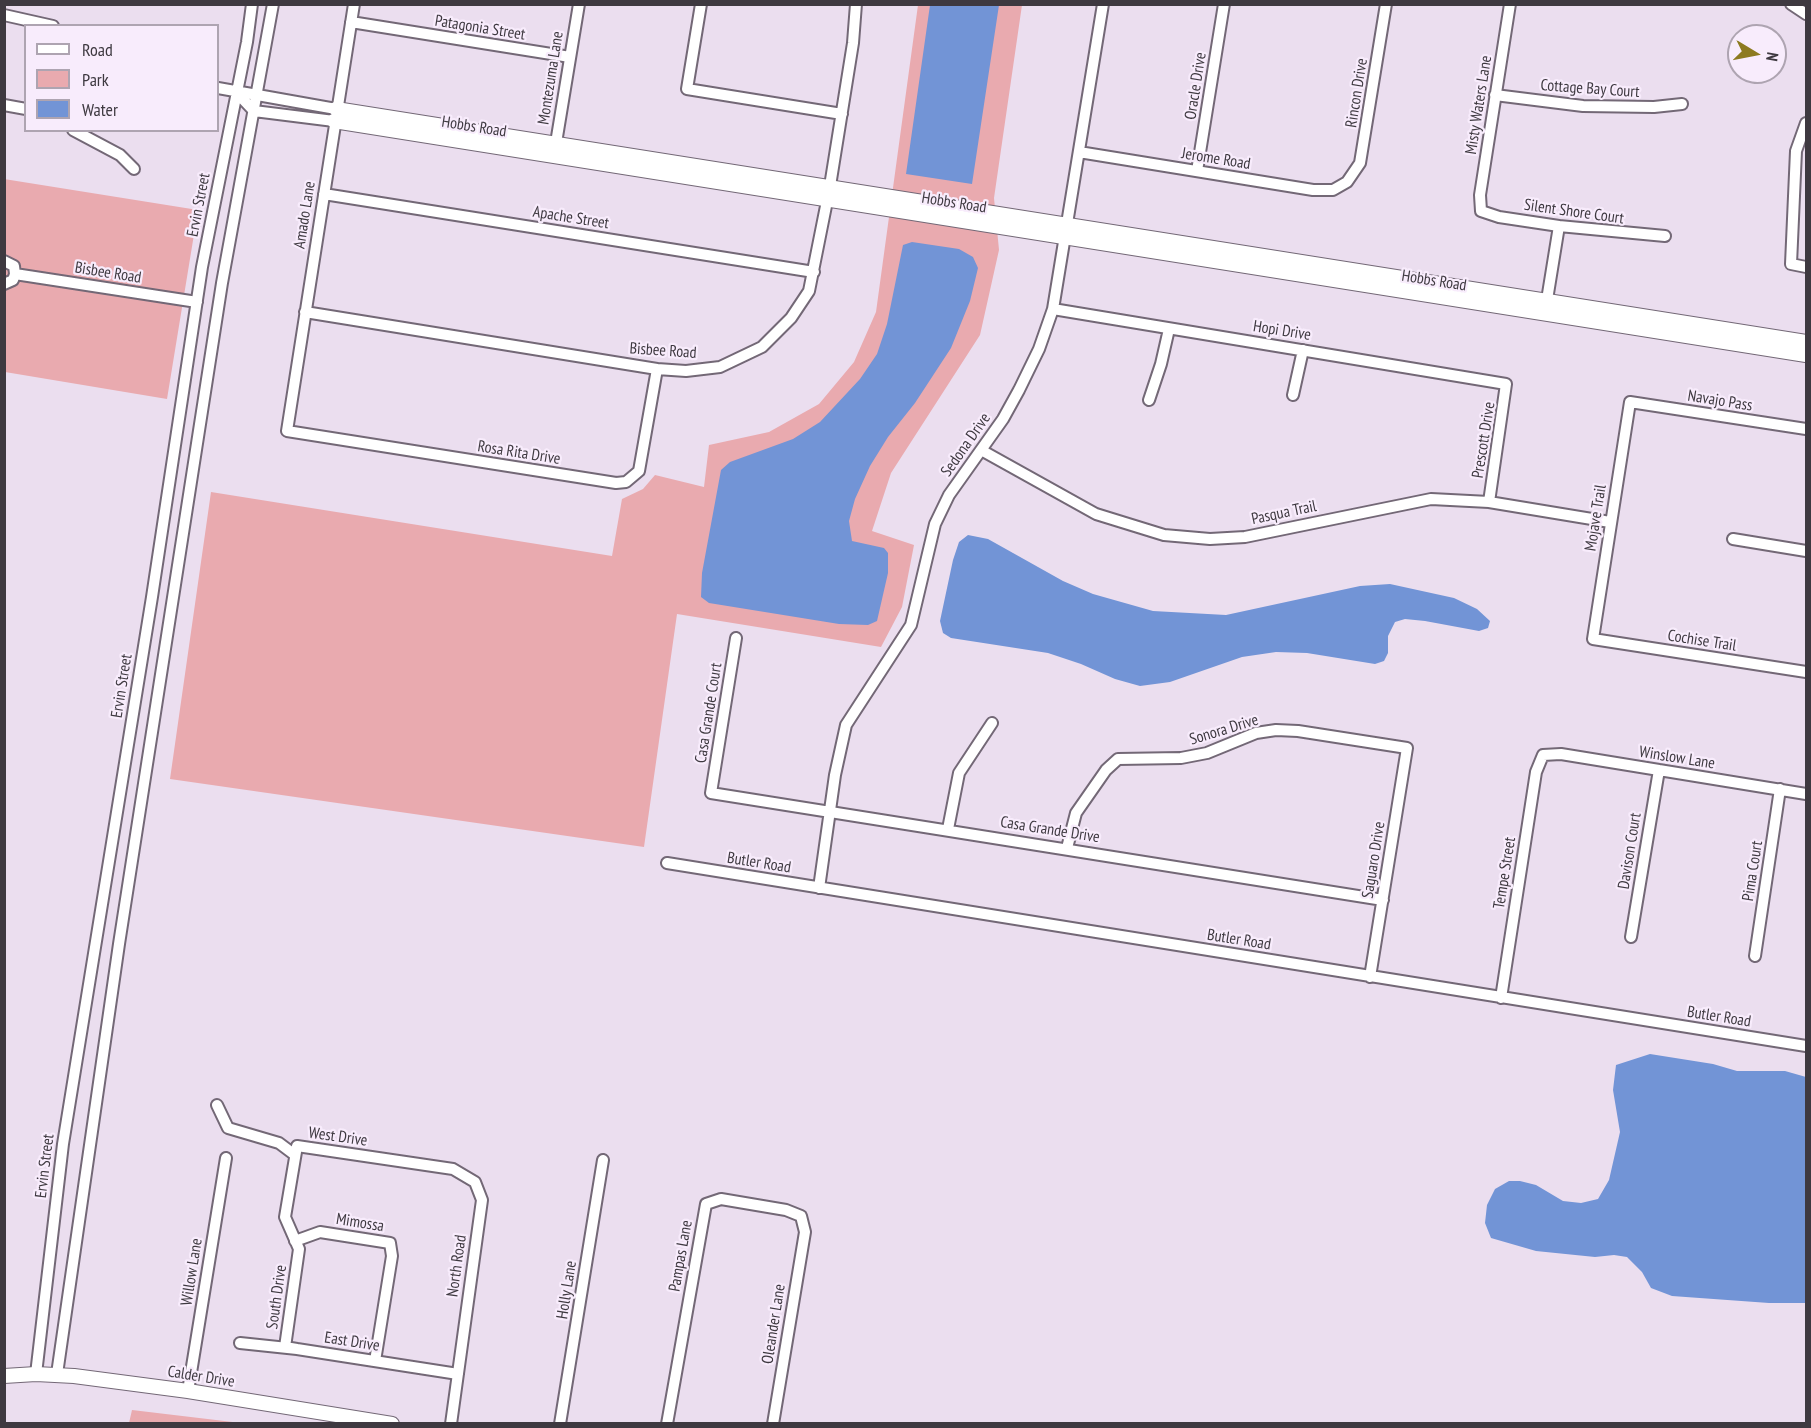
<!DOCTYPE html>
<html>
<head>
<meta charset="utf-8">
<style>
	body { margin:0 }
	#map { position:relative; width:1811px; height:1428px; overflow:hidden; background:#ebdeef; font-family:"PT Sans Narrow",sans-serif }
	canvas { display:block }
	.frame { position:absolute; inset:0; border:6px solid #3e3940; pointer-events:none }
	.legend { position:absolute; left:24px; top:24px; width:195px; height:108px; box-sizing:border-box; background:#f8ecfc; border:2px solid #aea4b1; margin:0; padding:8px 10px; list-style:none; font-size:18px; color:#3e3940 }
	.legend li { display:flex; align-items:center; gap:12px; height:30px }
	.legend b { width:30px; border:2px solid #aea4b1 }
	.north { position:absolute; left:1727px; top:24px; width:60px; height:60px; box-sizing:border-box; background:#f8ecfc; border:2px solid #aea4b1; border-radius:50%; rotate:100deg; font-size:16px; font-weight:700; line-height:24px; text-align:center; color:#3e3940 }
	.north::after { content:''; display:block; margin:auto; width:21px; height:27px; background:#8d7a20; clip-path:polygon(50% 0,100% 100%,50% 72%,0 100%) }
</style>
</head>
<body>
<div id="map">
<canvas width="1811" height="1428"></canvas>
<div class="frame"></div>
<ul class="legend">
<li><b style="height:8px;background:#fff"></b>Road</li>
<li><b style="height:16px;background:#e9aaaf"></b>Park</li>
<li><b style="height:16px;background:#7294d6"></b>Water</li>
</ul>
<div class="north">N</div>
</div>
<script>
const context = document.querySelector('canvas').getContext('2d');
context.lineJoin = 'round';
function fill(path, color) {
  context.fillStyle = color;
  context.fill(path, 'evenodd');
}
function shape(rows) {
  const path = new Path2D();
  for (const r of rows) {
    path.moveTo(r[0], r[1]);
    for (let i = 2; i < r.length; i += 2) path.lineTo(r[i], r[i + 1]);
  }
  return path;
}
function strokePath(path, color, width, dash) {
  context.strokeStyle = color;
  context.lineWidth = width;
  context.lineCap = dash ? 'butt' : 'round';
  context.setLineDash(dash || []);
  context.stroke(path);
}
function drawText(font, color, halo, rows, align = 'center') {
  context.font = font + ' "PT Sans Narrow",sans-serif';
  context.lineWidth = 4.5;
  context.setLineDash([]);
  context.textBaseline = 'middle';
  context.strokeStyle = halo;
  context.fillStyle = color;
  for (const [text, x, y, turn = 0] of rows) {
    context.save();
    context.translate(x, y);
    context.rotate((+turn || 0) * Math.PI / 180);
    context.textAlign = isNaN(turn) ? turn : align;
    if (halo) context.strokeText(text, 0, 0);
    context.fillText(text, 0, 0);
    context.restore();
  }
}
fill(shape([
	[918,5,1022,5,994,198,999,250,980,335,891,473,872,531,914,545,902,607,881,647,677,614,644,847,170,779,211,492,612,556,622,499,643,489,655,475,704,487,709,445,769,432,819,404,854,362,876,312],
	[4,179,198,210,167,399,5,372],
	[132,1410,241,1423,129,1423]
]), '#e9aaaf');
fill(shape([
	[930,5,999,5,972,184,906,174],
	[912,242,959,249,973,257,978,268,970,301,951,348,915,403,888,437,870,466,855,499,849,521,852,541,884,548,888,553,888,573,877,621,868,625,839,624,709,603,701,597,702,573,721,470,730,462,793,439,820,422,860,379,877,354,887,324,903,245],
	[968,535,988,539,1063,581,1093,594,1153,611,1226,615,1360,586,1390,584,1454,598,1477,609,1490,621,1488,628,1479,631,1425,621,1405,619,1395,622,1388,636,1388,653,1384,661,1375,664,1307,653,1276,652,1242,657,1170,682,1140,686,1115,679,1081,664,1048,653,951,638,943,633,940,621,953,560,959,542],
	[1650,1054,1713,1064,1737,1071,1785,1071,1806,1077,1806,1303,1769,1303,1672,1296,1651,1288,1642,1272,1627,1257,1614,1255,1595,1257,1536,1251,1491,1238,1485,1223,1487,1205,1495,1189,1509,1181,1520,1181,1536,1185,1563,1201,1581,1203,1598,1199,1609,1180,1620,1132,1613,1090,1616,1065]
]), '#7294d6');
const street = shape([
	[354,4,287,431,616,483,626,482,639,471,657,369],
	[701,4,687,89,842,114],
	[1510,4,1480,195,1481,211,1499,217,1559,226,1665,236],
	[1791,4,1806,14],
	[4,15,53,26],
	[351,22,570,57],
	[218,88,336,109],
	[237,93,254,111,334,121],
	[1495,95,1583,106,1654,107,1682,104],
	[4,105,26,109],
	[1806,123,1796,151,1791,264,1806,267],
	[73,130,120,155,134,169],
	[555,149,579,4],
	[1079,152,1313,190,1333,190,1347,182,1360,163,1386,4],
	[1197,171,1224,4],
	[324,194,814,272],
	[4,261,14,266,15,274,13,280,4,284],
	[15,274,197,302],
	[1546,306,1559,226],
	[1053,309,1506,384,1489,502],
	[305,312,657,369,686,371,720,367,762,347,791,318,809,291,830,186,853,43,856,4],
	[1293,395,1303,350],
	[1149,400,1161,364,1169,329],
	[1806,429,1630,402,1593,639,1806,672],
	[981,450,1096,514,1164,535,1210,539,1245,537,1431,499,1489,502,1610,522],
	[1733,539,1806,551],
	[736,638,711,793,1383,900],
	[948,829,959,773,992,723],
	[1067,848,1076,813,1106,770,1118,759,1181,758,1207,753,1256,733,1276,730,1298,731,1407,748,1370,977],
	[667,863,1806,1046],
	[819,888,835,775,846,725,911,625,935,524,949,495,1003,419,1019,390,1039,349,1053,309,1103,4],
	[1631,937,1659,770],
	[1755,956,1780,789],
	[1501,998,1536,772,1543,755,1561,754,1806,794],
	[217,1105,228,1128,279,1143,295,1155],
	[295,1241,320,1232,390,1243,392,1256,375,1361],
	[240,1343,297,1349,458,1374],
	[297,1349,285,1347,299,1249,285,1217,297,1146,453,1169,475,1182,482,1200,451,1424],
	[36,1374,63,1144,152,597,202,267,247,42,252,4],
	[57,1374,119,944,222,283,273,4],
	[188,1391,226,1158],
	[560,1424,603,1160],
	[667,1424,706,1204,721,1199,786,1210,801,1216,805,1232,773,1424]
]);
const secondary = shape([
	[336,109,1806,342],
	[334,121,1806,355],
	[4,1376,36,1374,74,1376,188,1391,392,1424]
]);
strokePath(street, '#736876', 14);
strokePath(secondary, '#736876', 16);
strokePath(street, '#fff', 10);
strokePath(secondary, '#fff', 14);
drawText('16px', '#3e3940', '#f8ecfc', [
	["Patagonia Street",480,28,9],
	["Montezuma Lane",551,78,-81],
	["Oracle Drive",1196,86,-81],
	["Cottage Bay Court",1590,89,4],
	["Rincon Drive",1357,93,-81],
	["Misty Waters Lane",1479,105,-81],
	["Hobbs Road",474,127,9],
	["Jerome Road",1216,159,9],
	["Hobbs Road",954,203,9],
	["Ervin Street",199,205,-79],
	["Silent Shore Court",1574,212,8],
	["Amado Lane",305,215,-81],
	["Apache Street",571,218,9],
	["Bisbee Road",108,273,9],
	["Hobbs Road",1434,281,9],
	["Hopi Drive",1282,331,9],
	["Bisbee Road",663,351,4],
	["Navajo Pass",1720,401,9],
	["Prescott Drive",1484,440,-81],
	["Sedona Drive",966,445,-55],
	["Rosa Rita Drive",519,453,9],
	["Pasqua Trail",1284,513,-12],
	["Mojave Trail",1596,518,-81],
	["Cochise Trail",1702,641,9],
	["Ervin Street",122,686,-81],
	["Casa Grande Court",709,713,-81],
	["Sonora Drive",1224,730,-17],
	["Winslow Lane",1677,758,9],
	["Casa Grande Drive",1050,830,9],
	["Davison Court",1630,851,-81],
	["Saguaro Drive",1374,860,-81],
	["Butler Road",759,863,9],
	["Pima Court",1753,871,-81],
	["Tempe Street",1505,873,-81],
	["Butler Road",1239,940,9],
	["Butler Road",1719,1017,9],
	["West Drive",338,1137,8],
	["Ervin Street",45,1166,-83],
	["Mimossa",360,1223,9],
	["Pampas Lane",681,1256,-80],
	["North Road",457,1266,-82],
	["Willow Lane",192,1272,-81],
	["Holly Lane",567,1290,-81],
	["South Drive",277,1297,-82],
	["Oleander Lane",774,1324,-81],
	["East Drive",352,1342,9],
	["Calder Drive",201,1377,9]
]);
</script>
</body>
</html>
